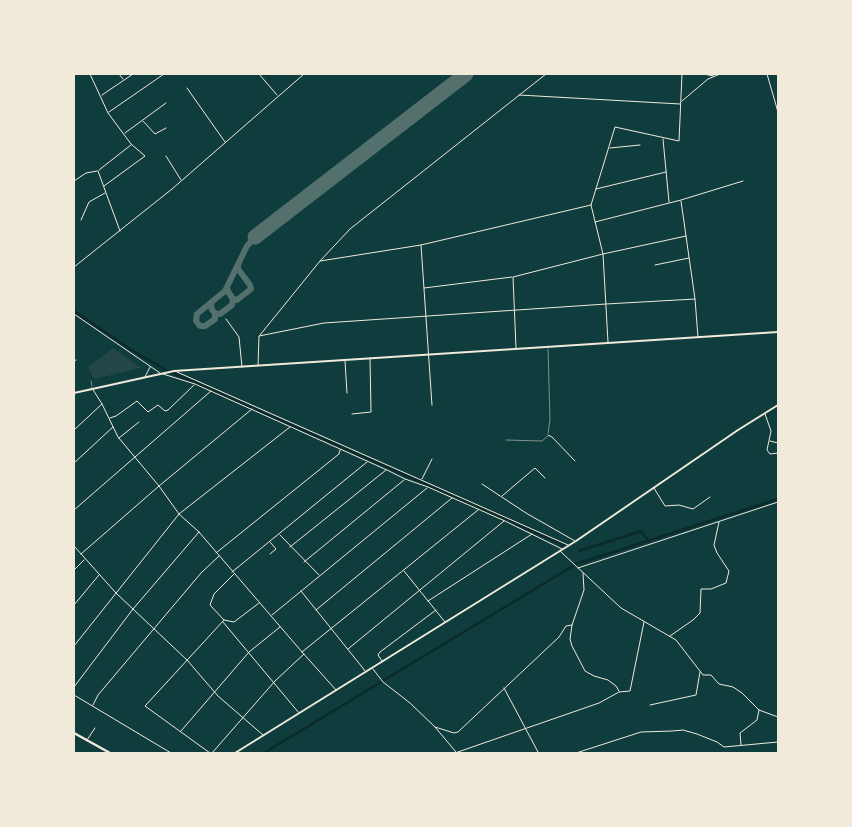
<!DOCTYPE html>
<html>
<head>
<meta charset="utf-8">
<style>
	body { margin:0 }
	#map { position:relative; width:852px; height:827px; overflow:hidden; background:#0f3d3e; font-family:"DM Sans",sans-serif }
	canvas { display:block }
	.frame { position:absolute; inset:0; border:75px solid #f1e9da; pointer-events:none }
</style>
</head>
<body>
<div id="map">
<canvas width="852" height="827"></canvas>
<div class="frame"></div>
</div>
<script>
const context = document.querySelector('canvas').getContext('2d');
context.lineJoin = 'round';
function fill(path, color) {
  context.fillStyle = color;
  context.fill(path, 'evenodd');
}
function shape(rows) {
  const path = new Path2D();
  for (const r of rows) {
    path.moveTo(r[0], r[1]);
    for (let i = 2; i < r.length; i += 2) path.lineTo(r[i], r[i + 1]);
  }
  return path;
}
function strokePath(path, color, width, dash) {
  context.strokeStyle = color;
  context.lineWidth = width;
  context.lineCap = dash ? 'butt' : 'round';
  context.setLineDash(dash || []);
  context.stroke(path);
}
fill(shape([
	[113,348,141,368,94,379,88,367]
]), '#244646');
strokePath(shape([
	[74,311,133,351,166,370,564,545],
	[579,551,641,531,649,541],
	[576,564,778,499],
	[384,680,573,566],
	[264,753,381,682]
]), '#0a2a2b', 2.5);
strokePath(shape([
	[227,288,229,293,233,299,237,300,251,289,250,285,238,269,238,265],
	[212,302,211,305,212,310,216,314,220,314,232,305,233,299],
	[215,313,215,319,205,326,200,326,196,321,197,314,225,291,247,246,255,237]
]), '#53706d', 6);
strokePath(shape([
	[255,237,466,74]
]), '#53706d', 15);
strokePath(shape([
	[548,349,550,420,548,433],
	[91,381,92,386],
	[506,440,542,441,548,436]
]), '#f1e9da', 0.5);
strokePath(shape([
	[90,74,108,113,131,144,145,156,104,186],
	[119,74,123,79],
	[259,74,277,95],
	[683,74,696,74],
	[703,74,714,76],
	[767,74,778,112],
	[187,88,225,142],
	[102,95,133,74],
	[519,95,680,104],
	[682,101,708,79,720,74],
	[109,112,164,74],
	[143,121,155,134,166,128],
	[125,133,166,103],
	[663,139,669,202],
	[610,148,640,145],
	[166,156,181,180],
	[99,170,131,145],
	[98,171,120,231],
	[74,181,86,173,97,171],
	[596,189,666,172],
	[681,201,695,299],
	[591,205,603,254,608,342],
	[81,220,89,202,105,193],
	[595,222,681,200,743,181],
	[421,245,432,405],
	[320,261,350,229,546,74],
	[655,265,689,258],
	[424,288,512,277],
	[226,319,239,337,242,367],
	[260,335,320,261,421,245,591,205,615,127,679,141,682,74],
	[516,348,513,277,603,254,686,236],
	[74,361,76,360],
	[345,361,347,393],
	[177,372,568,545],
	[163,374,195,384,387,470,405,479,428,487,505,521,562,549],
	[352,414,371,412,370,358],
	[765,414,771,431,767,450,770,454,778,453],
	[110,418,116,416,137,401,148,412,158,405,165,411,168,410,194,385],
	[548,435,552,437,575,461],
	[119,438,139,422],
	[770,441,778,443],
	[74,463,113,427],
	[422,479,432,459],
	[482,484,526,513,575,541],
	[654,488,665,506,679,505,693,509,710,497],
	[502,496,535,468,545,478],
	[74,510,211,391],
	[280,535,319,575],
	[74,546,116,593,187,660,218,696,263,735],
	[290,547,386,470],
	[216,553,339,454,340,450],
	[81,554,159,486,252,409],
	[270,554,276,549,270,542],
	[304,562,404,480],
	[578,568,778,502],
	[74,570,84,560],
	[404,571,445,622],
	[232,572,367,462],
	[583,573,584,590,572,625,570,639,572,646,585,671,594,676,608,680,616,686,619,691],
	[234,574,214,594,210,605,224,620,234,622,259,603],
	[301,591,366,672],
	[428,601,532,534],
	[74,605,99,575],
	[316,610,452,498],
	[272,615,427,488],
	[223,622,299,713],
	[670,636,693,620,700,613,701,589,711,589,726,583,729,571,717,553,714,545,719,522],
	[74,646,179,514,290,427],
	[348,649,504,521],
	[302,652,478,510],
	[382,661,378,655,380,652,436,610],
	[373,669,383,682,410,703,435,727,456,752],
	[74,687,133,609,199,532],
	[504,688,538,752],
	[93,705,98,695,201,573,219,556],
	[650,705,696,695,700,672],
	[435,727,454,733,458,732,559,637,566,626,572,625],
	[181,731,249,652,280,627],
	[87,740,95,728],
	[741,745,740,733,757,720,759,710],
	[210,753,145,706,224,620],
	[212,753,275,681,304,654],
	[455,753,599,703,619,692,630,691,644,622],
	[576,753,641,732,672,731,683,730,697,734,717,742,724,747,778,742]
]), '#f1e9da', 1);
strokePath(shape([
	[74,267,172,189,304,74],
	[74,314,160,373],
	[258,366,259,336,324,323,606,304,695,299,698,337],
	[145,377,150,367],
	[92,388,102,404,118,437,159,486,179,514,199,532,302,652,336,690],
	[74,430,102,404],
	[560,551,621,608,676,640,703,675,711,675,719,684,733,687,742,693,759,710,778,717],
	[74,695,171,753]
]), '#f1e9da', 1);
strokePath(shape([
	[74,393,174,371,778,332]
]), '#f1e9da', 2);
strokePath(shape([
	[235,753,576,541,738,430,778,405]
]), '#f1e9da', 2);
strokePath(shape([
	[74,733,110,753]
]), '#f1e9da', 2.5);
</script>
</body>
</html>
